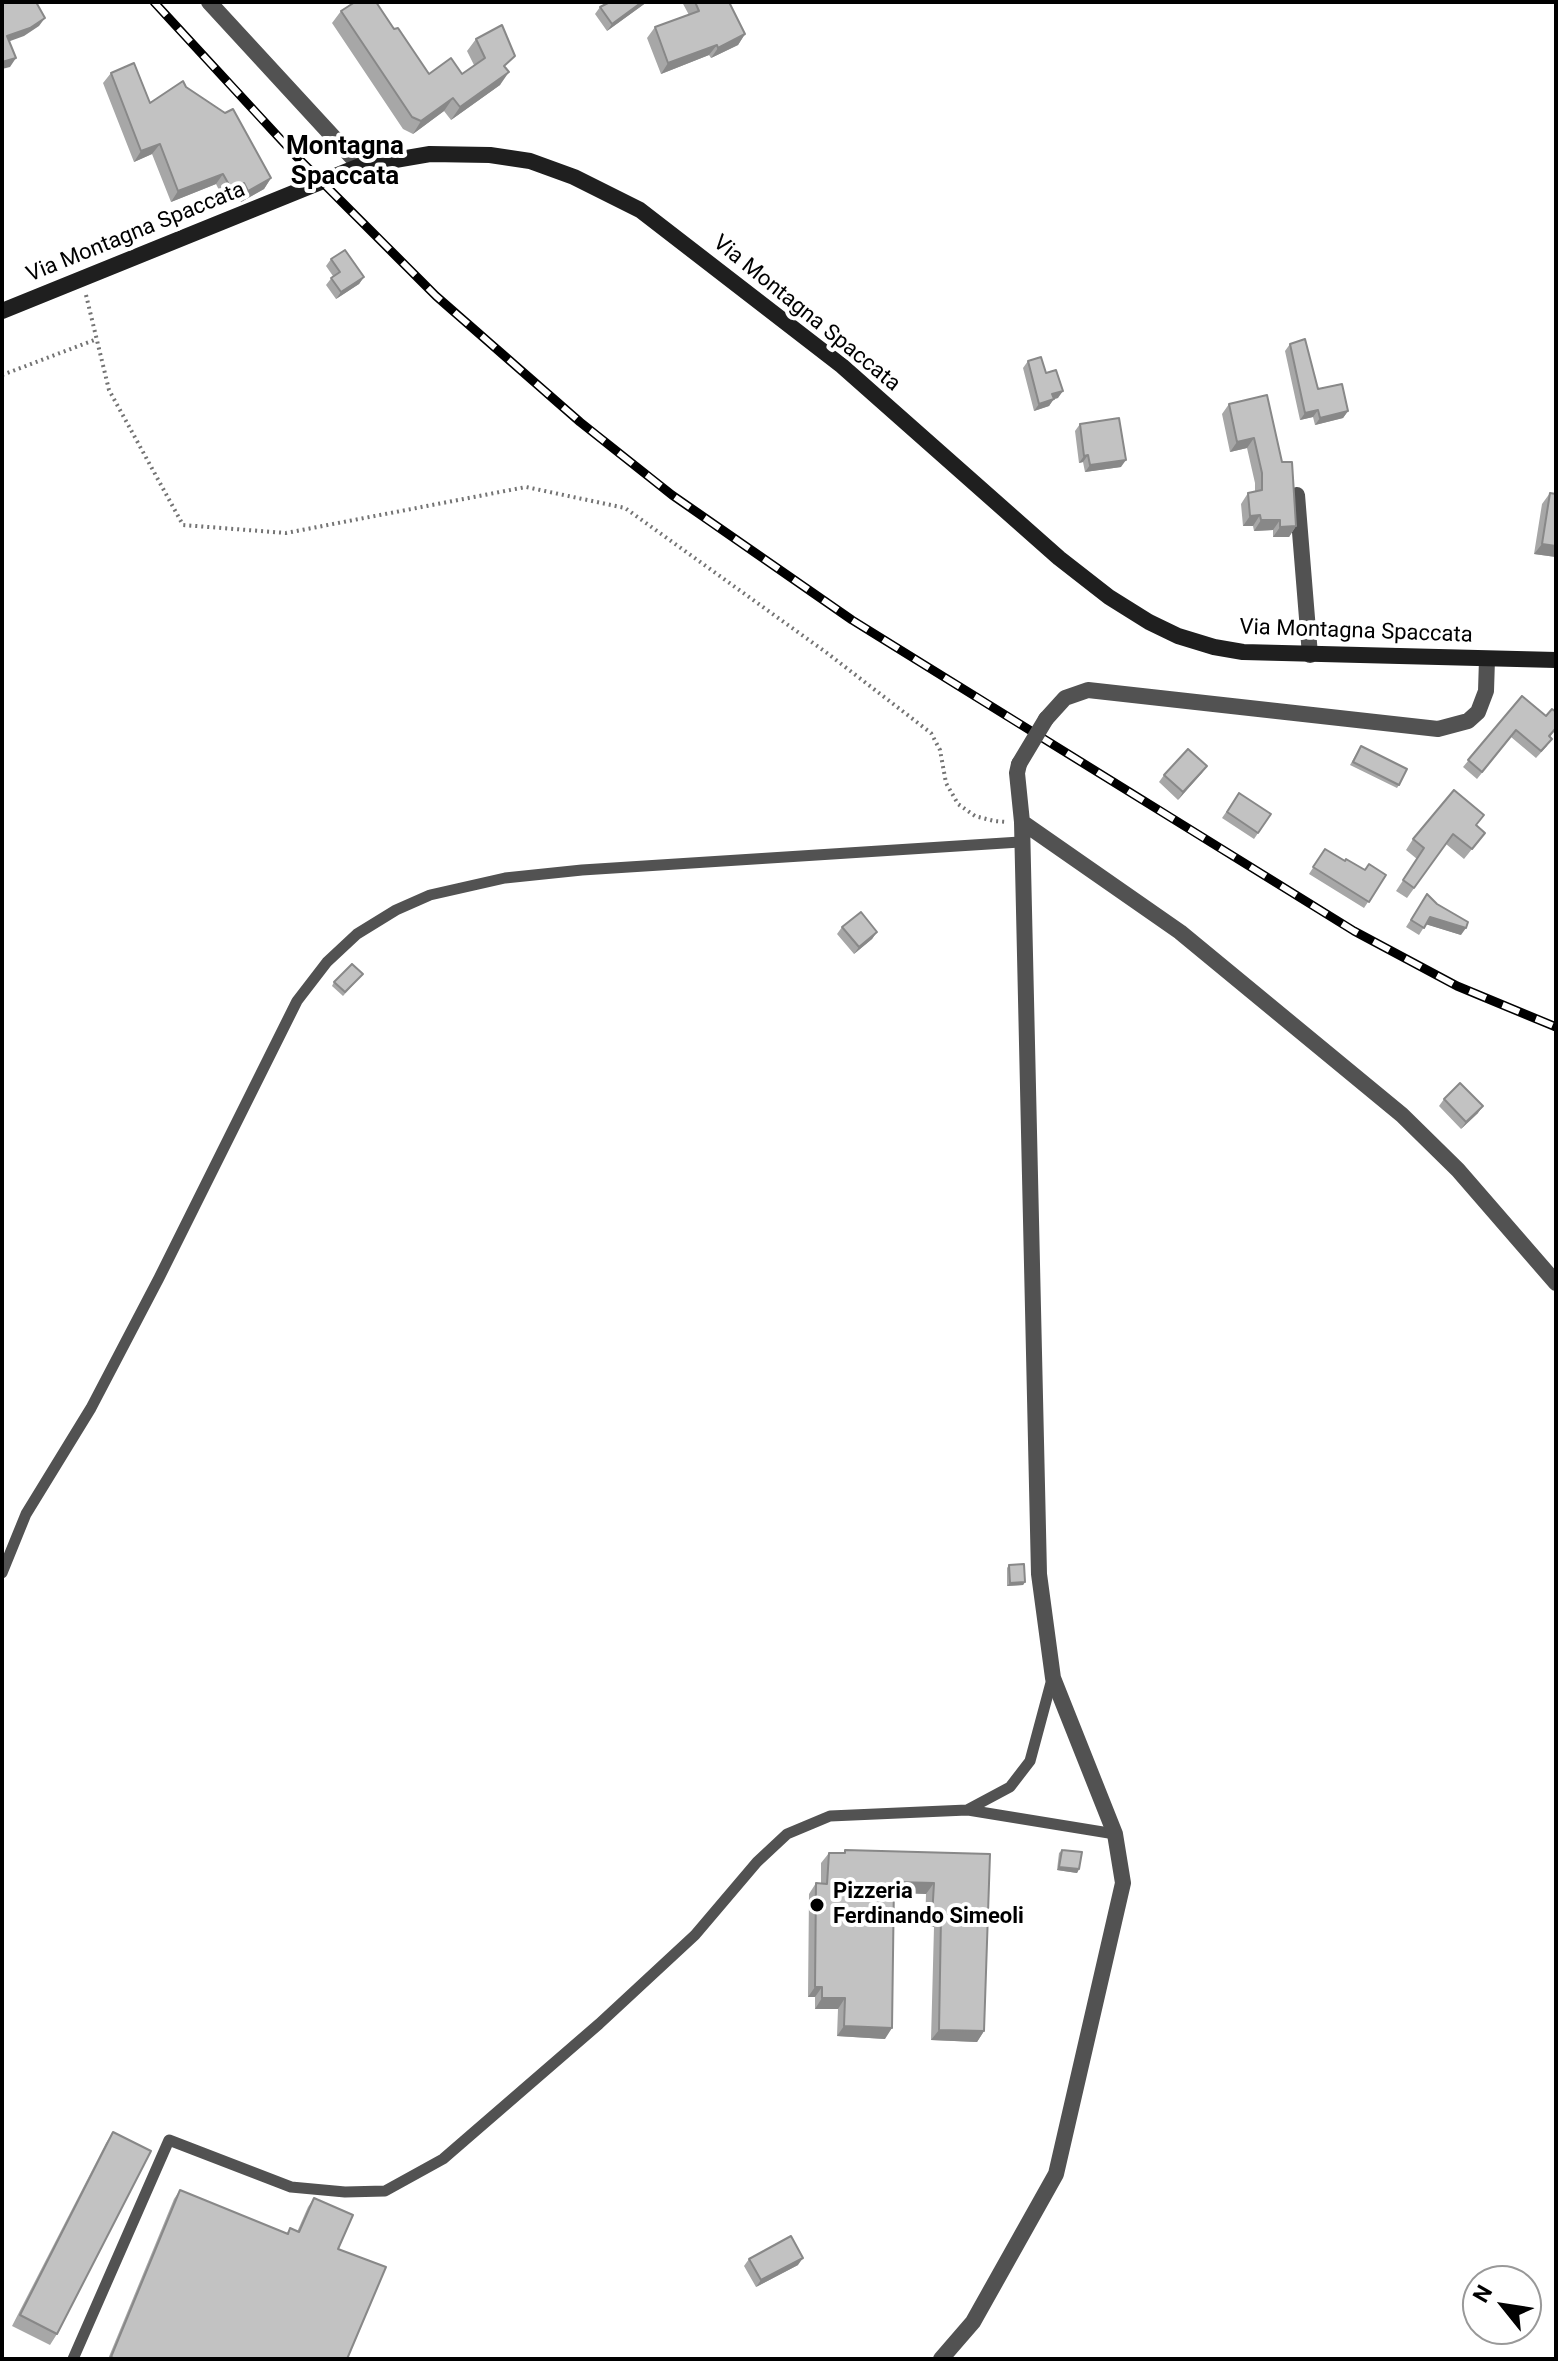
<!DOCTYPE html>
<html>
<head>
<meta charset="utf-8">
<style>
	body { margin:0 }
	#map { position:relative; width:1558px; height:2361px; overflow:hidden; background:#fff; font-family:Roboto,sans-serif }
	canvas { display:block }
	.frame { position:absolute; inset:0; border:4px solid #000; pointer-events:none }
	.north { position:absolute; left:1462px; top:2265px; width:80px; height:80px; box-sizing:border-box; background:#fff; border:2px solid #999; border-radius:50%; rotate:300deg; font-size:22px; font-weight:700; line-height:32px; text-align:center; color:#000 }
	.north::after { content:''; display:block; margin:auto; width:28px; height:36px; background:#000; clip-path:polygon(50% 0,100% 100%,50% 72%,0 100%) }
</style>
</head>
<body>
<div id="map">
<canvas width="1558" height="2361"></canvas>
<div class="frame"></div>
<div class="north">N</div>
</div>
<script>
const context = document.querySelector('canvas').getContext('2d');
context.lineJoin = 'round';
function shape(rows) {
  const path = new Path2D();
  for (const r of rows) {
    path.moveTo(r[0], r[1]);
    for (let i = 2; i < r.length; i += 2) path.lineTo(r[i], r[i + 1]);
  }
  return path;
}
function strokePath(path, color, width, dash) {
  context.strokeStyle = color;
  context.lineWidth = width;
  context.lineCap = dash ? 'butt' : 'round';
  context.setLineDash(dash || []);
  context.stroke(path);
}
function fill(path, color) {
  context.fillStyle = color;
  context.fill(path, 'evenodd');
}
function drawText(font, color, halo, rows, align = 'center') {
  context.font = font + ' Roboto,sans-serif';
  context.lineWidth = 8;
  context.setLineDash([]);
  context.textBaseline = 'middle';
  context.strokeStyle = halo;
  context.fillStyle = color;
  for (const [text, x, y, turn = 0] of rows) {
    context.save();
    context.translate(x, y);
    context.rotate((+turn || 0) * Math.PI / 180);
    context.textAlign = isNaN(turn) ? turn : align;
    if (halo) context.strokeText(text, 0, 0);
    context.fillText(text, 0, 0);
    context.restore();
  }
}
strokePath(shape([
	[86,295,109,390,183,525,286,533,526,487,625,508,827,653,931,733,940,750,946,783,958,804,975,816,994,821,1007,822],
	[2,375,97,339]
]), '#747474', 4, [2, 4]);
strokePath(shape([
	[2,1573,26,1514,91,1408,159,1278,297,1001,327,962,357,934,396,910,430,895,505,878,582,870,1020,842],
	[968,1810,1115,1834],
	[73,2359,169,2140,291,2187,345,2192,385,2191,443,2159,599,2024,695,1935,757,1862,787,1834,830,1816,967,1810,1010,1787,1030,1761,1052,1679]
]), '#525252', 11);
strokePath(shape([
	[209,2,360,166],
	[1297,495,1310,655],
	[1046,719,1065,698,1088,690,1438,729,1468,721,1478,712,1486,691,1487,659],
	[1022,822,1180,932,1402,1115,1458,1170,1556,1283],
	[941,2359,973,2322,1056,2174,1123,1883,1115,1834,1053,1678,1039,1574,1022,822,1017,773,1019,764]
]), '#525252', 16);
strokePath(shape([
	[2,311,360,166,430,154,490,155,530,161,574,177,640,210,842,366,1059,558,1109,597,1149,622,1178,636,1214,647,1243,652,1556,660]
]), '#1f1f1f', 16);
const rail = shape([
	[154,2,296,156,436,296,580,422,672,495,852,620,1354,931,1457,986,1556,1027]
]);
strokePath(rail, '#000', 9);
strokePath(rail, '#fff', 6, [18]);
strokePath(shape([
	[1019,764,1046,719]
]), '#525252', 16);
fill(shape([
	[647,2,607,31,595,14,600,7],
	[682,2,729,2,745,34,738,45,711,58,709,55,661,74,647,38,655,27,689,15],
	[341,11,429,74,462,74,474,65,467,51,476,39,506,69,500,85,451,120,444,111,413,134,403,129,332,23],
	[111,73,150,103,186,87,271,178,264,189,241,202,236,193,224,200,216,184,171,202,152,154,134,162,103,83],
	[331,259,364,277,359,284,336,299,326,285,333,276,326,266],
	[1290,344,1318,389,1348,411,1343,418,1315,425,1313,417,1300,420,1285,351],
	[1028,361,1046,373,1058,398,1053,399,1049,406,1034,411,1023,368],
	[1267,395,1296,526,1289,537,1273,537,1273,530,1254,531,1253,526,1243,526,1241,504,1248,493,1255,492,1255,483,1247,448,1230,452,1222,414,1229,404],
	[1080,424,1121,467,1085,472,1083,462,1079,463,1075,431],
	[1550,493,1556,494,1556,557,1534,554,1542,504],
	[1522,696,1546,716,1556,712,1556,729,1550,737,1547,746,1536,758,1511,737,1477,779,1463,767],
	[1359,749,1399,785,1397,788,1350,765],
	[1207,766,1178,800,1159,782,1164,775],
	[1239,793,1271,814,1254,839,1222,818],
	[1476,826,1485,833,1464,859,1446,844,1407,898,1396,891,1417,859,1406,850,1413,839],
	[1325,849,1345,861,1365,870,1386,875,1364,908,1309,874],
	[1427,894,1461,935,1426,924,1419,935,1406,927],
	[842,927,877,932,872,939,854,954,837,934],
	[363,974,343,996,332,986,334,982],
	[1444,1099,1478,1113,1461,1129,1439,1106],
	[1009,1565,1025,1582,1023,1585,1007,1586,1007,1568],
	[845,1850,990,1854,984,2031,977,2042,931,2040,934,1927,925,1927,926,1894,894,1893,885,2039,837,2036,838,2009,815,2009,815,1997,808,1997,809,1894,816,1883,821,1884,821,1863,829,1853,844,1853],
	[1062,1850,1079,1869,1077,1873,1057,1870,1059,1853],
	[113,2132,57,2334,50,2345,12,2326,106,2143],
	[180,2190,286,2234,290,2228,297,2232,308,2207,314,2198,338,2249,347,2359,108,2359,174,2199],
	[749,2259,798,2265,756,2287,744,2266]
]), '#a7a7a7');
fill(shape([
	[642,2,647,2,607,31,612,24],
	[45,18,39,26,24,36,2,44,7,36],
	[745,34,738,45,711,58,718,48],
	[717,45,709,55,661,74,668,63],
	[16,58,10,67,2,69,2,62],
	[509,72,500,85,451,120,460,107],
	[453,98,444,111,413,134,421,121],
	[160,144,152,154,134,162,141,151],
	[223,174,216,184,171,202,178,191],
	[271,178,264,189,241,202,248,191],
	[244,183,236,193,224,200,232,190],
	[364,277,359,284,336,299,341,292],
	[1063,391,1058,398,1047,401,1052,394],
	[1054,399,1049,406,1034,411,1039,404],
	[1318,410,1313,417,1300,420,1305,413],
	[1348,411,1343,418,1315,425,1320,418],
	[1254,438,1247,448,1230,452,1237,442],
	[1088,455,1083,462,1079,463,1084,456],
	[1126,460,1121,467,1085,472,1090,465],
	[1260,515,1253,526,1243,526,1250,516],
	[1261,520,1280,520,1273,530,1254,531],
	[1296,526,1289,537,1273,537,1280,527],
	[1542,544,1556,546,1556,557,1534,554],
	[1207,766,1202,773,1178,800,1183,792],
	[1430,917,1466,928,1461,935,1425,924],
	[877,932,872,939,854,954,859,947],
	[1483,1106,1478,1113,1461,1129,1466,1122],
	[1025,1582,1023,1585,1007,1586,1010,1583],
	[1059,1867,1079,1869,1077,1873,1057,1870],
	[894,1882,934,1883,926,1894,887,1892],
	[932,1917,941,1917,934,1927,925,1927],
	[815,1987,822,1987,815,1997,808,1997],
	[822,1998,845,1998,838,2009,815,2009],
	[844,2026,892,2028,885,2039,837,2036],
	[939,2030,984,2031,977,2042,931,2040],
	[803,2258,798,2265,756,2287,761,2280]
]), '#888');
const building = shape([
	[2,2,36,2,45,18,30,28,7,36,16,58,2,62,2,2],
	[355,2,376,2,394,29,398,28,429,74,451,58,462,74,485,58,476,39,502,25,515,56,504,66,509,72,460,107,453,98,421,121,412,117,341,11,355,2],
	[610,2,642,2,612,24,600,7,610,2],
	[695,2,729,2,745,34,718,48,717,45,668,63,655,27,699,11,695,2],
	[134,63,150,103,183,81,186,87,225,113,233,109,271,178,248,191,244,183,232,190,223,174,178,191,160,144,141,151,111,73,134,63],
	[345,250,364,277,341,292,331,278,340,272,331,259,345,250],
	[1305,339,1318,389,1342,384,1348,411,1320,418,1318,410,1305,413,1290,344,1305,339],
	[1041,357,1046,373,1056,370,1063,391,1052,394,1054,399,1039,404,1028,361,1041,357],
	[1267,395,1282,462,1292,462,1296,526,1280,527,1280,520,1261,520,1260,515,1250,516,1248,493,1262,490,1262,473,1254,438,1237,442,1229,404,1267,395],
	[1119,418,1126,460,1090,465,1088,455,1084,456,1080,424,1119,418],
	[1550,493,1556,494,1556,546,1542,544,1550,493],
	[1522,696,1546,716,1552,709,1556,712,1556,728,1549,736,1552,739,1541,751,1516,730,1482,772,1468,760,1522,696],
	[1361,746,1407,769,1399,785,1353,762,1361,746],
	[1188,749,1207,766,1183,792,1164,775,1188,749],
	[1454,790,1484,815,1476,825,1485,833,1472,849,1453,834,1414,888,1403,880,1424,848,1413,839,1454,790],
	[1239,793,1271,814,1258,833,1227,812,1239,793],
	[1325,849,1345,861,1346,859,1365,870,1369,864,1386,875,1369,902,1313,867,1325,849],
	[1427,894,1437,904,1468,922,1466,928,1430,917,1424,928,1411,920,1427,894],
	[861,912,877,932,859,947,842,927,861,912],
	[352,964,363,974,345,992,334,982,352,964],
	[1460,1083,1483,1106,1466,1122,1444,1099,1460,1083],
	[1024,1564,1025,1582,1010,1583,1009,1565,1024,1564],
	[845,1850,990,1854,984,2031,939,2030,941,1917,932,1917,934,1883,894,1882,892,2028,844,2026,845,1998,822,1998,822,1987,815,1987,816,1883,827,1884,829,1853,845,1853,845,1850],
	[1062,1850,1082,1852,1079,1869,1059,1867,1062,1850],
	[113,2132,151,2151,57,2334,20,2315,113,2132],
	[180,2190,288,2234,290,2228,299,2232,314,2198,353,2215,338,2249,386,2267,347,2359,115,2359,111,2357,180,2190],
	[791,2236,803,2258,761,2280,749,2259,791,2236]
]);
fill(building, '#c2c2c2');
strokePath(building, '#888', 2);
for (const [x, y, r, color] of [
	[817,1905,8,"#000"]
]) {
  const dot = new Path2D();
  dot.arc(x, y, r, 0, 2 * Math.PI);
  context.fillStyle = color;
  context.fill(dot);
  strokePath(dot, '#fff', 3);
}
drawText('22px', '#000', '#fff', [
	["Via Montagna Spaccata",136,233,-22],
	["Via Montagna Spaccata",806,314,39],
	["Via Montagna Spaccata",1356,632,2]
]);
drawText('bold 22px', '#000', '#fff', [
	["Pizzeria",833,1892],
	["Ferdinando Simeoli",833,1917]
], 'left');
drawText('bold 26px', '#000', '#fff', [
	["Montagna",345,147],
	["Spaccata",345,177]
]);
</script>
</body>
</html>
